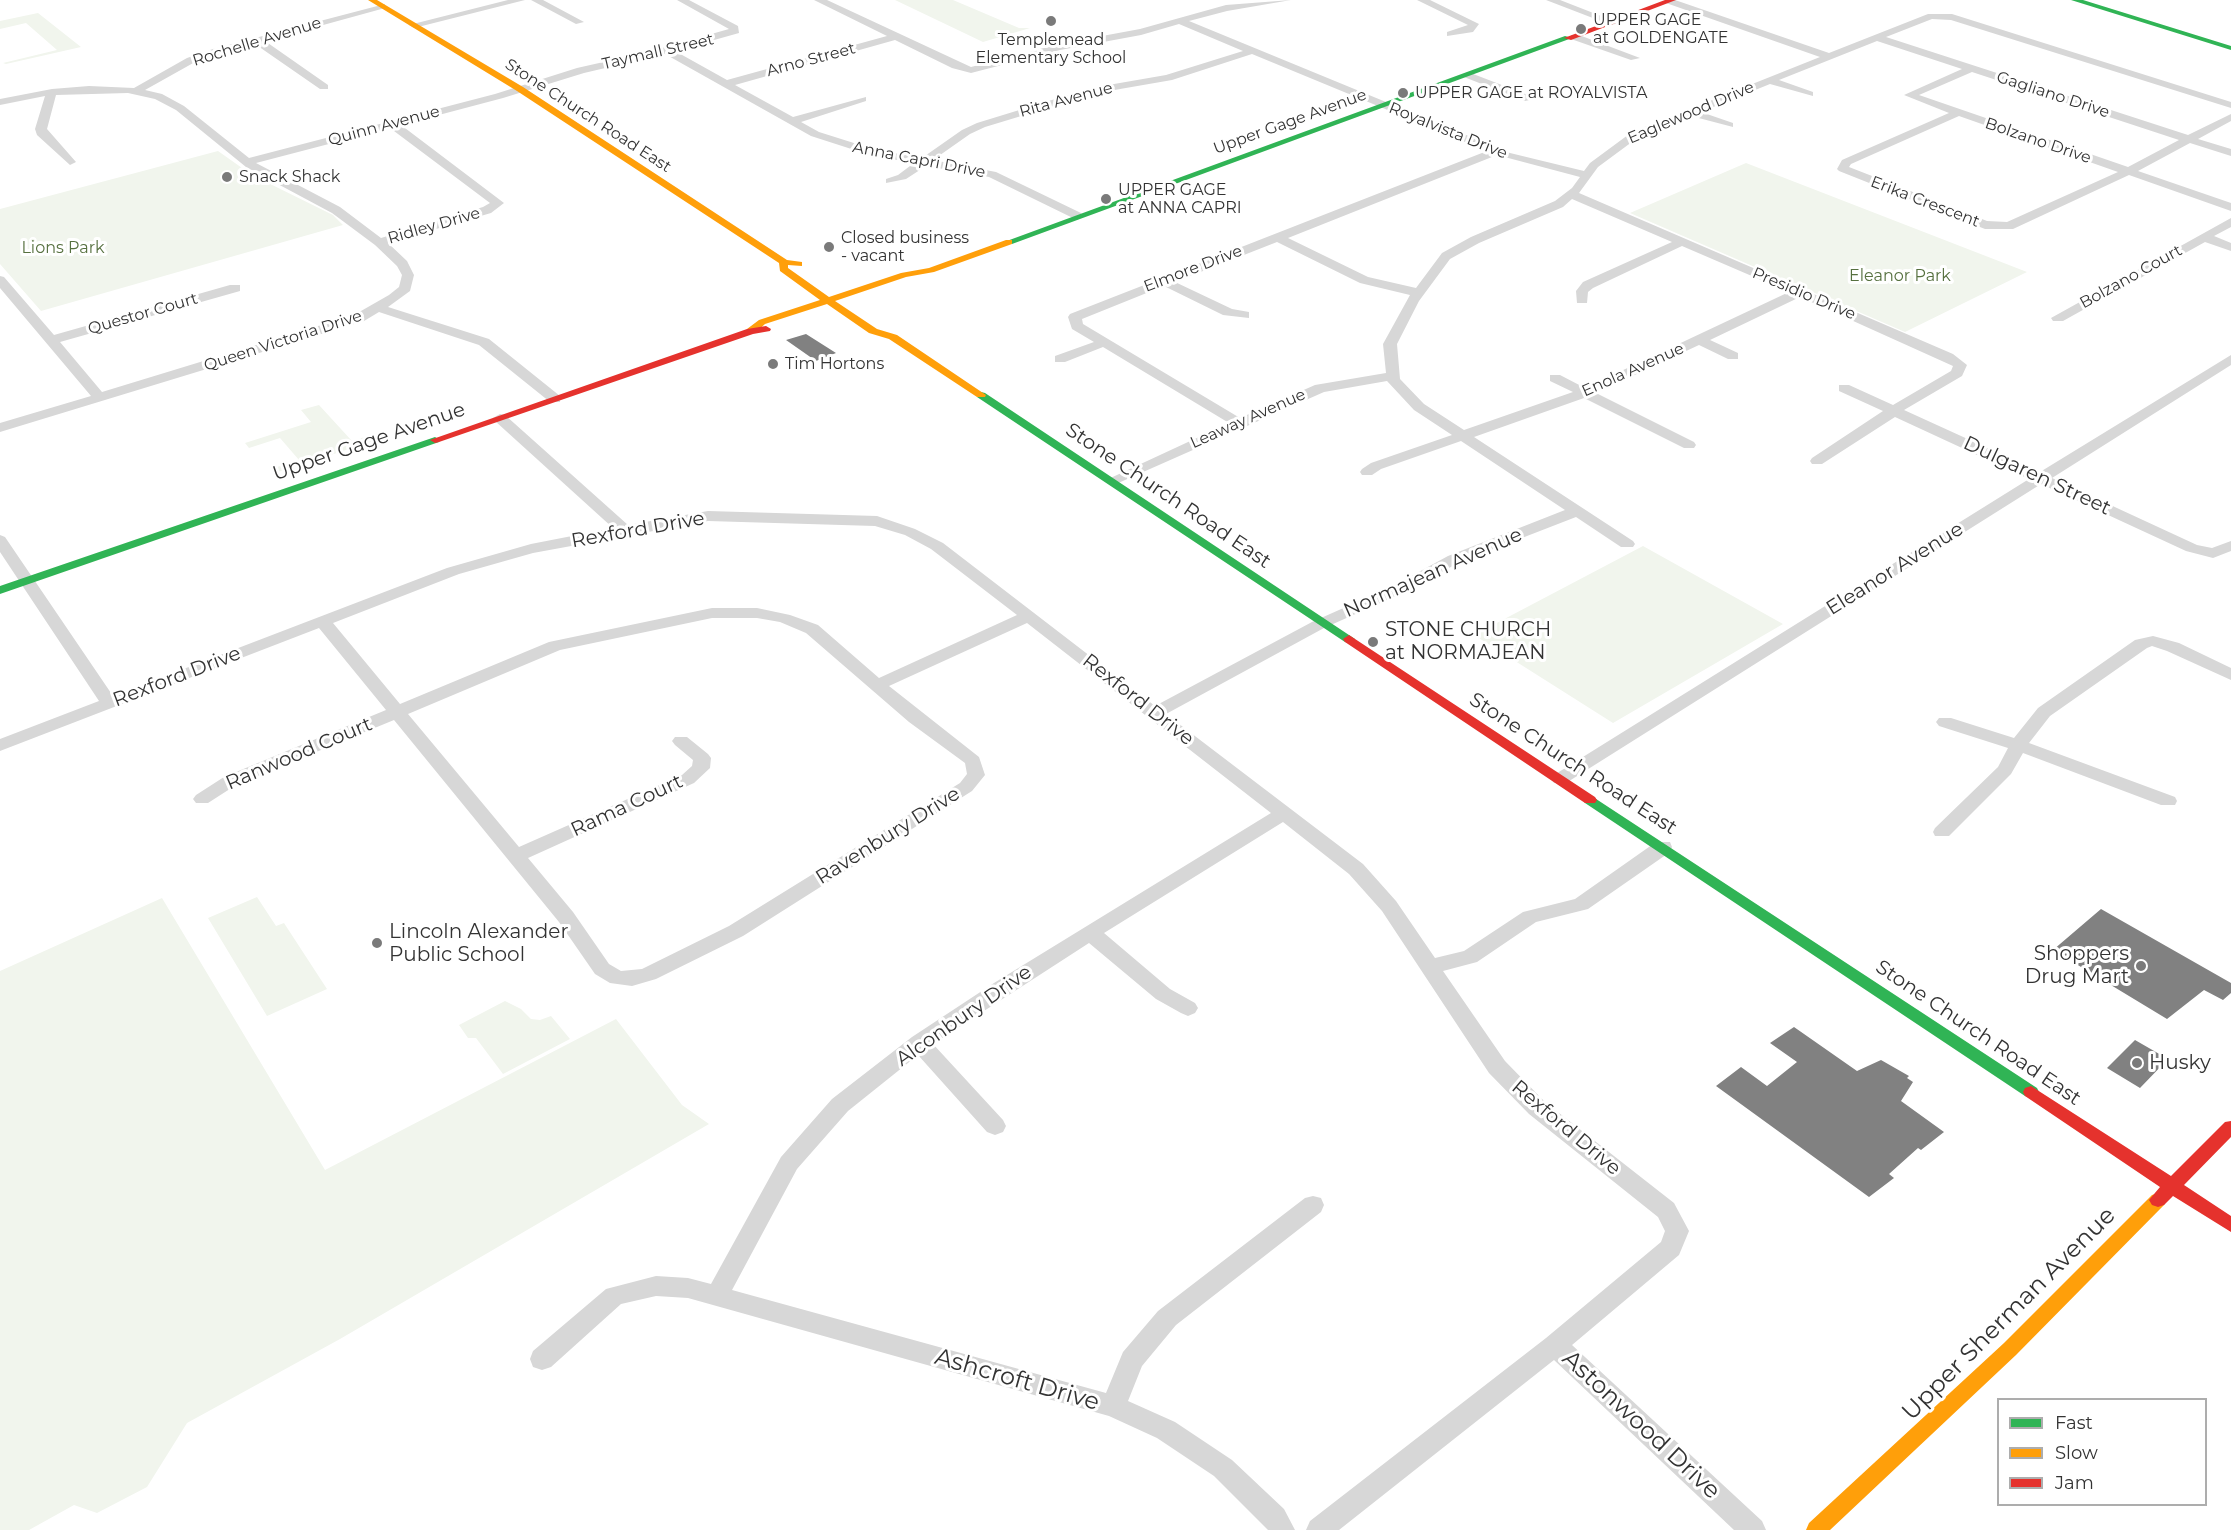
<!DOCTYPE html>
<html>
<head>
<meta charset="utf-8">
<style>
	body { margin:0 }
	#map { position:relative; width:2231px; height:1530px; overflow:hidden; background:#fff; font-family:Montserrat,sans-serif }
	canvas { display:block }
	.legend { position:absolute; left:1997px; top:1398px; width:210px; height:108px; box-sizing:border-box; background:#fff; border:2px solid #adadad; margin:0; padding:8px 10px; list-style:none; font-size:18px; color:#333 }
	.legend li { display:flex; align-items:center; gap:12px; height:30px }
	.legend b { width:30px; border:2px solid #adadad }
</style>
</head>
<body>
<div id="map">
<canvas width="2231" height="1530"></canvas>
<ul class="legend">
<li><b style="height:8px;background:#30b455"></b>Fast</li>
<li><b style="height:8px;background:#ff9f0a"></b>Slow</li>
<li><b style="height:8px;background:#e5322d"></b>Jam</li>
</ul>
</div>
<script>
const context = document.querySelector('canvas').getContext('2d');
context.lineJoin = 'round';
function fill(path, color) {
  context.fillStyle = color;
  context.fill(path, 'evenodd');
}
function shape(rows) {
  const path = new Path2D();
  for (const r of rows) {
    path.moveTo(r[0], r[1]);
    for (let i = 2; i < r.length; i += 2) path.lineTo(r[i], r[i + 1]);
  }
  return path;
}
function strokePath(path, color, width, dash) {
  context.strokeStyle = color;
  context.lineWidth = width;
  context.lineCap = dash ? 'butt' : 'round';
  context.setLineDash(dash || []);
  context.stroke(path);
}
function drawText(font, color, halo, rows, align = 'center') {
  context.font = font + ' Montserrat,sans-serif';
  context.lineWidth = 6;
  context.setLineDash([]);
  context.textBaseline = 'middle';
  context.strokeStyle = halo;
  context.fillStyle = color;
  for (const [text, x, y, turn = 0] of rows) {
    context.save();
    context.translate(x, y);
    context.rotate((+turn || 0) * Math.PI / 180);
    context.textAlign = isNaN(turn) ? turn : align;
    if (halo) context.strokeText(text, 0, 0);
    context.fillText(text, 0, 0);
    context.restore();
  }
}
fill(shape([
	[895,0,953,0,1019,28,1030,28,983,42],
	[38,13,81,47,6,64,3,63,57,50,26,23,0,29,0,21],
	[218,151,252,175,333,215,343,225,41,311,0,264,0,209],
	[1746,163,2027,272,1905,332,1630,213],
	[319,405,352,441,378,433,383,438,275,473,271,469,299,460,280,438,249,448,245,443,311,422,301,410],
	[1643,546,1783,624,1613,723,1474,635],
	[257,897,276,926,284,923,327,989,267,1016,208,918],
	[162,898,325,1170,616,1019,682,1105,709,1124,340,1339,187,1423,147,1487,97,1513,74,1505,29,1530,0,1530,0,971],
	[505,1001,521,1009,531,1019,540,1020,551,1016,570,1039,503,1074,476,1038,468,1038,459,1025]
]), '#f1f5ed');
fill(shape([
	[806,334,836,353,816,361,786,340],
	[2101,909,2231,983,2231,993,2223,1000,2204,990,2167,1019,2053,950],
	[1794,1027,1857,1071,1881,1060,1909,1076,1907,1078,1913,1082,1901,1101,1944,1132,1921,1150,1918,1148,1889,1174,1894,1178,1869,1197,1716,1086,1741,1067,1767,1086,1797,1062,1770,1043],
	[2135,1040,2168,1059,2140,1088,2107,1068]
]), '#818181');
fill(shape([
	[508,0,525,0,414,28,409,25,508,0],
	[531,0,543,0,584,22,576,24,531,0],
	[677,0,689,0,738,26,739,33,675,51,727,80,887,36,814,0,827,0,971,67,1059,44,1140,29,1226,5,1291,0,1227,11,1189,21,1510,153,1584,171,1590,163,1632,132,1820,57,1666,3,1665,0,1675,0,1829,53,1928,14,1952,14,2231,102,2231,108,1951,20,1932,19,1886,37,2188,135,2231,114,2231,121,2198,139,2231,149,2231,156,2190,143,2138,171,2231,203,2231,211,2129,175,2013,229,1985,229,1839,171,1837,169,1842,160,1949,113,1904,95,1962,69,1877,41,1779,80,1813,92,1813,96,1770,84,1701,112,1733,123,1733,127,1691,116,1640,136,1598,167,1579,193,1953,354,1967,365,1962,376,1904,410,2040,472,2231,355,2231,365,2052,478,2197,545,2212,548,2231,541,2231,551,2213,558,2186,551,2041,484,1566,783,1554,783,1551,779,1554,775,2029,479,1895,417,1822,464,1812,464,1810,461,1812,458,1883,411,1839,391,1839,385,1849,385,1893,405,1951,371,1953,366,1800,297,1710,340,1738,353,1738,359,1728,359,1699,345,1596,393,1694,442,1696,445,1694,448,1684,448,1584,398,1474,437,1633,541,1635,544,1633,547,1621,547,1576,517,1460,562,1405,592,1324,628,1166,714,1363,864,1396,901,1435,958,1464,951,1523,912,1575,899,1656,842,1670,842,1672,847,1670,852,1588,909,1536,922,1477,962,1443,971,1505,1061,1545,1102,1674,1203,1689,1231,1679,1255,1572,1345,1762,1521,1766,1530,1734,1530,1554,1360,1339,1530,1306,1530,1310,1521,1546,1338,1661,1242,1665,1231,1658,1217,1529,1114,1489,1073,1382,911,1349,874,1283,822,1104,933,1170,989,1195,1003,1198,1008,1195,1013,1188,1016,1181,1013,1156,999,1089,943,933,1044,1003,1120,1006,1126,1003,1132,995,1135,987,1132,918,1055,848,1111,797,1169,732,1290,1106,1393,1123,1352,1158,1311,1305,1198,1313,1196,1321,1198,1324,1205,1321,1212,1176,1325,1142,1366,1128,1401,1175,1422,1232,1460,1284,1509,1295,1530,1268,1530,1214,1476,1157,1438,1109,1416,688,1298,656,1296,621,1304,551,1367,542,1370,533,1367,530,1359,533,1351,606,1289,656,1276,688,1278,711,1284,781,1157,832,1099,912,1037,994,983,1271,813,1027,623,889,686,979,757,985,775,972,791,743,936,656,979,632,986,610,983,595,974,559,922,394,720,236,785,208,803,196,803,193,799,196,795,224,777,386,710,319,628,0,751,0,739,99,701,0,552,0,535,5,537,113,696,447,568,531,544,613,528,495,421,493,418,500,414,505,415,628,525,708,511,877,516,915,529,943,543,1155,706,1312,622,1393,586,1448,556,1565,510,1461,441,1381,469,1372,475,1362,475,1360,472,1362,469,1371,463,1452,435,1414,410,1387,381,1324,392,1116,484,1111,485,1104,481,1229,423,1103,347,1065,362,1055,362,1055,356,1094,342,1072,329,1068,317,1070,314,1487,151,1252,54,1172,80,1097,93,985,127,970,134,933,160,996,172,1081,213,1083,216,1077,220,989,177,926,166,906,179,886,183,886,179,898,175,914,163,870,155,811,136,665,54,584,73,503,98,401,125,504,203,491,213,388,243,407,261,414,275,410,291,388,307,489,339,560,396,560,402,550,402,479,345,379,312,364,321,0,432,0,423,91,396,0,288,0,276,4,277,54,335,230,285,240,285,240,291,60,342,102,392,354,315,389,295,399,287,402,275,397,266,375,245,332,213,246,167,176,110,155,99,128,93,56,95,47,129,76,162,70,165,37,135,35,129,45,96,0,105,0,99,52,89,89,86,134,88,187,58,213,49,385,4,385,8,265,41,328,85,328,89,320,89,255,44,195,62,145,90,162,94,184,106,249,158,495,94,577,68,648,52,729,29,677,0],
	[1179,24,1243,51,1166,75,1091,88,977,123,962,130,922,158,876,150,819,132,801,122,866,101,866,97,793,117,735,85,895,40,952,68,971,73,1060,50,1141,35,1179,24],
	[1972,72,2179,140,2128,167,1919,95,1972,72],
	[1959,116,2118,172,2007,222,1987,221,1849,167,1851,164,1959,116],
	[390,128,490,203,483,207,381,238,340,207,256,163,390,128],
	[1497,155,1580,177,1572,188,1555,201,1471,237,1442,253,1416,288,1368,277,1288,238,1497,155],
	[1572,199,1672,242,1583,282,1576,291,1577,303,1587,303,1588,292,1593,288,1682,246,1789,292,1585,388,1560,375,1550,375,1550,381,1573,392,1464,430,1424,404,1400,379,1397,344,1419,301,1450,259,1479,243,1563,207,1572,199],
	[1277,242,1360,283,1410,295,1383,344,1386,373,1315,385,1240,418,1083,324,1082,319,1164,286,1223,315,1249,318,1249,312,1232,309,1175,282,1277,242],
	[708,521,875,526,905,535,931,549,1017,615,879,678,818,625,790,615,757,608,712,608,549,642,400,704,333,623,459,574,533,553,708,521],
	[712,618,757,618,780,622,806,633,909,722,965,763,967,774,960,783,729,926,642,969,621,971,609,964,573,912,528,858,694,783,710,768,711,758,708,754,687,737,675,737,672,741,675,745,693,760,692,766,682,775,519,847,408,714,560,650,712,618],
	[1417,0,1430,0,1479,24,1473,32,1447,36,1447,32,1468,25,1417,0],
	[1546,0,1560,0,1619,23,1611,25,1546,0],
	[1571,35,1579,35,1640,58,1631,60,1571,39,1571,35],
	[1468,72,1533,97,1534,99,1525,101,1464,77,1463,75,1468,72],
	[2231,218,2231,227,2214,236,2231,243,2231,251,2205,242,2063,321,2053,321,2051,318,2231,218],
	[2153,636,2179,643,2231,668,2231,680,2167,651,2152,646,2147,648,2050,716,2029,743,2175,797,2177,801,2175,805,2161,805,2023,753,2011,774,1949,836,1935,836,1933,832,1935,828,1998,767,2008,748,1939,726,1936,722,1939,718,1951,718,2014,738,2038,708,2135,640,2153,636]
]), '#d7d7d7');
fill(shape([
	[2071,0,2083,0,2231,46,2231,50,2071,0],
	[1565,36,1572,38,1012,244,1004,242,1565,36],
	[981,392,985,393,1355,639,1349,643,1345,642,977,397,977,393,981,392],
	[435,437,440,440,439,442,0,594,0,586,435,437],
	[1590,795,2037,1088,2039,1092,2037,1096,2031,1098,2025,1096,1585,803,1583,800,1585,797,1590,795]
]), '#30b455');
fill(shape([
	[368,0,377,0,523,87,787,260,802,262,802,266,788,265,788,268,829,297,901,273,929,268,1006,240,1012,240,1012,244,934,272,906,277,835,301,877,329,897,335,986,395,985,397,977,397,889,339,869,333,827,304,765,324,755,333,747,333,747,329,759,320,820,300,780,271,779,263,517,91,368,0],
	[2158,1193,2164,1195,2167,1200,2164,1205,2016,1355,1830,1530,1806,1530,1809,1523,2004,1343,2152,1195,2158,1193]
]), '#ff9f0a');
fill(shape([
	[1665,0,1676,0,1571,40,1564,38,1665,0],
	[766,326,771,329,770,331,753,334,439,442,435,443,430,440,747,329,766,326],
	[1349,635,1595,797,1597,800,1595,803,1585,803,1345,642,1343,639,1349,635],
	[2031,1086,2171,1176,2225,1122,2231,1121,2231,1137,2184,1185,2231,1216,2231,1232,2173,1196,2164,1205,2158,1207,2152,1205,2149,1200,2160,1187,2025,1096,2023,1092,2025,1088,2031,1086]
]), '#e5322d');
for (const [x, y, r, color] of [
	[1051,21,6,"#7a7a7a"],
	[1581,29,6,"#7a7a7a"],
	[1403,93,6,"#7a7a7a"],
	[227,177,6,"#7a7a7a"],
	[1106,199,6,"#7a7a7a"],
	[829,247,6,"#7a7a7a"],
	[773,364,6,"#7a7a7a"],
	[1373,642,6,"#7a7a7a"],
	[377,943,6,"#7a7a7a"],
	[2141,966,6,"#7a7a7a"],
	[2137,1063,6,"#7a7a7a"]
]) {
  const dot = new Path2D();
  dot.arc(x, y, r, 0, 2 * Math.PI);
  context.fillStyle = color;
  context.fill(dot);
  strokePath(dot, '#fff', 2);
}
drawText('16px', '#333', '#fff', [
	["UPPER GAGE",1593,20],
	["at GOLDENGATE",1593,38],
	["Templemead",1051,40,"center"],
	["Elementary School",1051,58,"center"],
	["UPPER GAGE at ROYALVISTA",1415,93],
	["Snack Shack",239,177],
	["UPPER GAGE",1118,190],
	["at ANNA CAPRI",1118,208],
	["Closed business",841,238],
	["- vacant",841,256],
	["Tim Hortons",785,364]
], 'left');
drawText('16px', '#333', '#fff', [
	["Rochelle Avenue",257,42,-17],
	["Taymall Street",658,52,-13],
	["Arno Street",811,60,-15],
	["Gagliano Drive",2053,95,18],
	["Rita Avenue",1066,100,-15],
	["Eaglewood Drive",1691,113,-23],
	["Stone Church Road East",588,116,33],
	["Upper Gage Avenue",1290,122,-20],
	["Quinn Avenue",384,126,-15],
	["Royalvista Drive",1448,131,22],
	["Bolzano Drive",2038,141,19],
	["Anna Capri Drive",919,160,11],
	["Erika Crescent",1925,202,21],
	["Ridley Drive",434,226,-16],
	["Elmore Drive",1193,269,-21],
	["Bolzano Court",2131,277,-29],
	["Presidio Drive",1804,294,23],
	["Questor Court",143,314,-16],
	["Queen Victoria Drive",283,341,-18],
	["Enola Avenue",1633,370,-24],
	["Leaway Avenue",1248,419,-24]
]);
drawText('16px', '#56703f', '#fff', [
	["Lions Park",63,248],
	["Eleanor Park",1900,276]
]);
drawText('20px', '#333', '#fff', [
	["Upper Gage Avenue",369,442,-19],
	["Dulgaren Street",2037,476,25],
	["Stone Church Road East",1168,496,34],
	["Rexford Drive",638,530,-10],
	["Eleanor Avenue",1895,569,-32],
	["Normajean Avenue",1433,573,-24],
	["Rexford Drive",177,677,-21],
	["Rexford Drive",1138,700,38],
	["Ranwood Court",299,754,-23],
	["Stone Church Road East",1573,764,33],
	["Rama Court",627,806,-25],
	["Ravenbury Drive",888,836,-32],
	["Alconbury Drive",964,1016,-35],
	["Stone Church Road East",1978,1033,34],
	["Rexford Drive",1566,1128,40]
]);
drawText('20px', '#333', '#fff', [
	["STONE CHURCH",1385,630],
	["at NORMAJEAN",1385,653],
	["Lincoln Alexander",389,932],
	["Public School",389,955],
	["Shoppers",2129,954,"right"],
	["Drug Mart",2129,977,"right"],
	["Husky",2149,1063]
], 'left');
drawText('24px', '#333', '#fff', [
	["Upper Sherman Avenue",2009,1314,-45],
	["Ashcroft Drive",1017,1380,16],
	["Astonwood Drive",1641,1425,43]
]);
</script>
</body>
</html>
